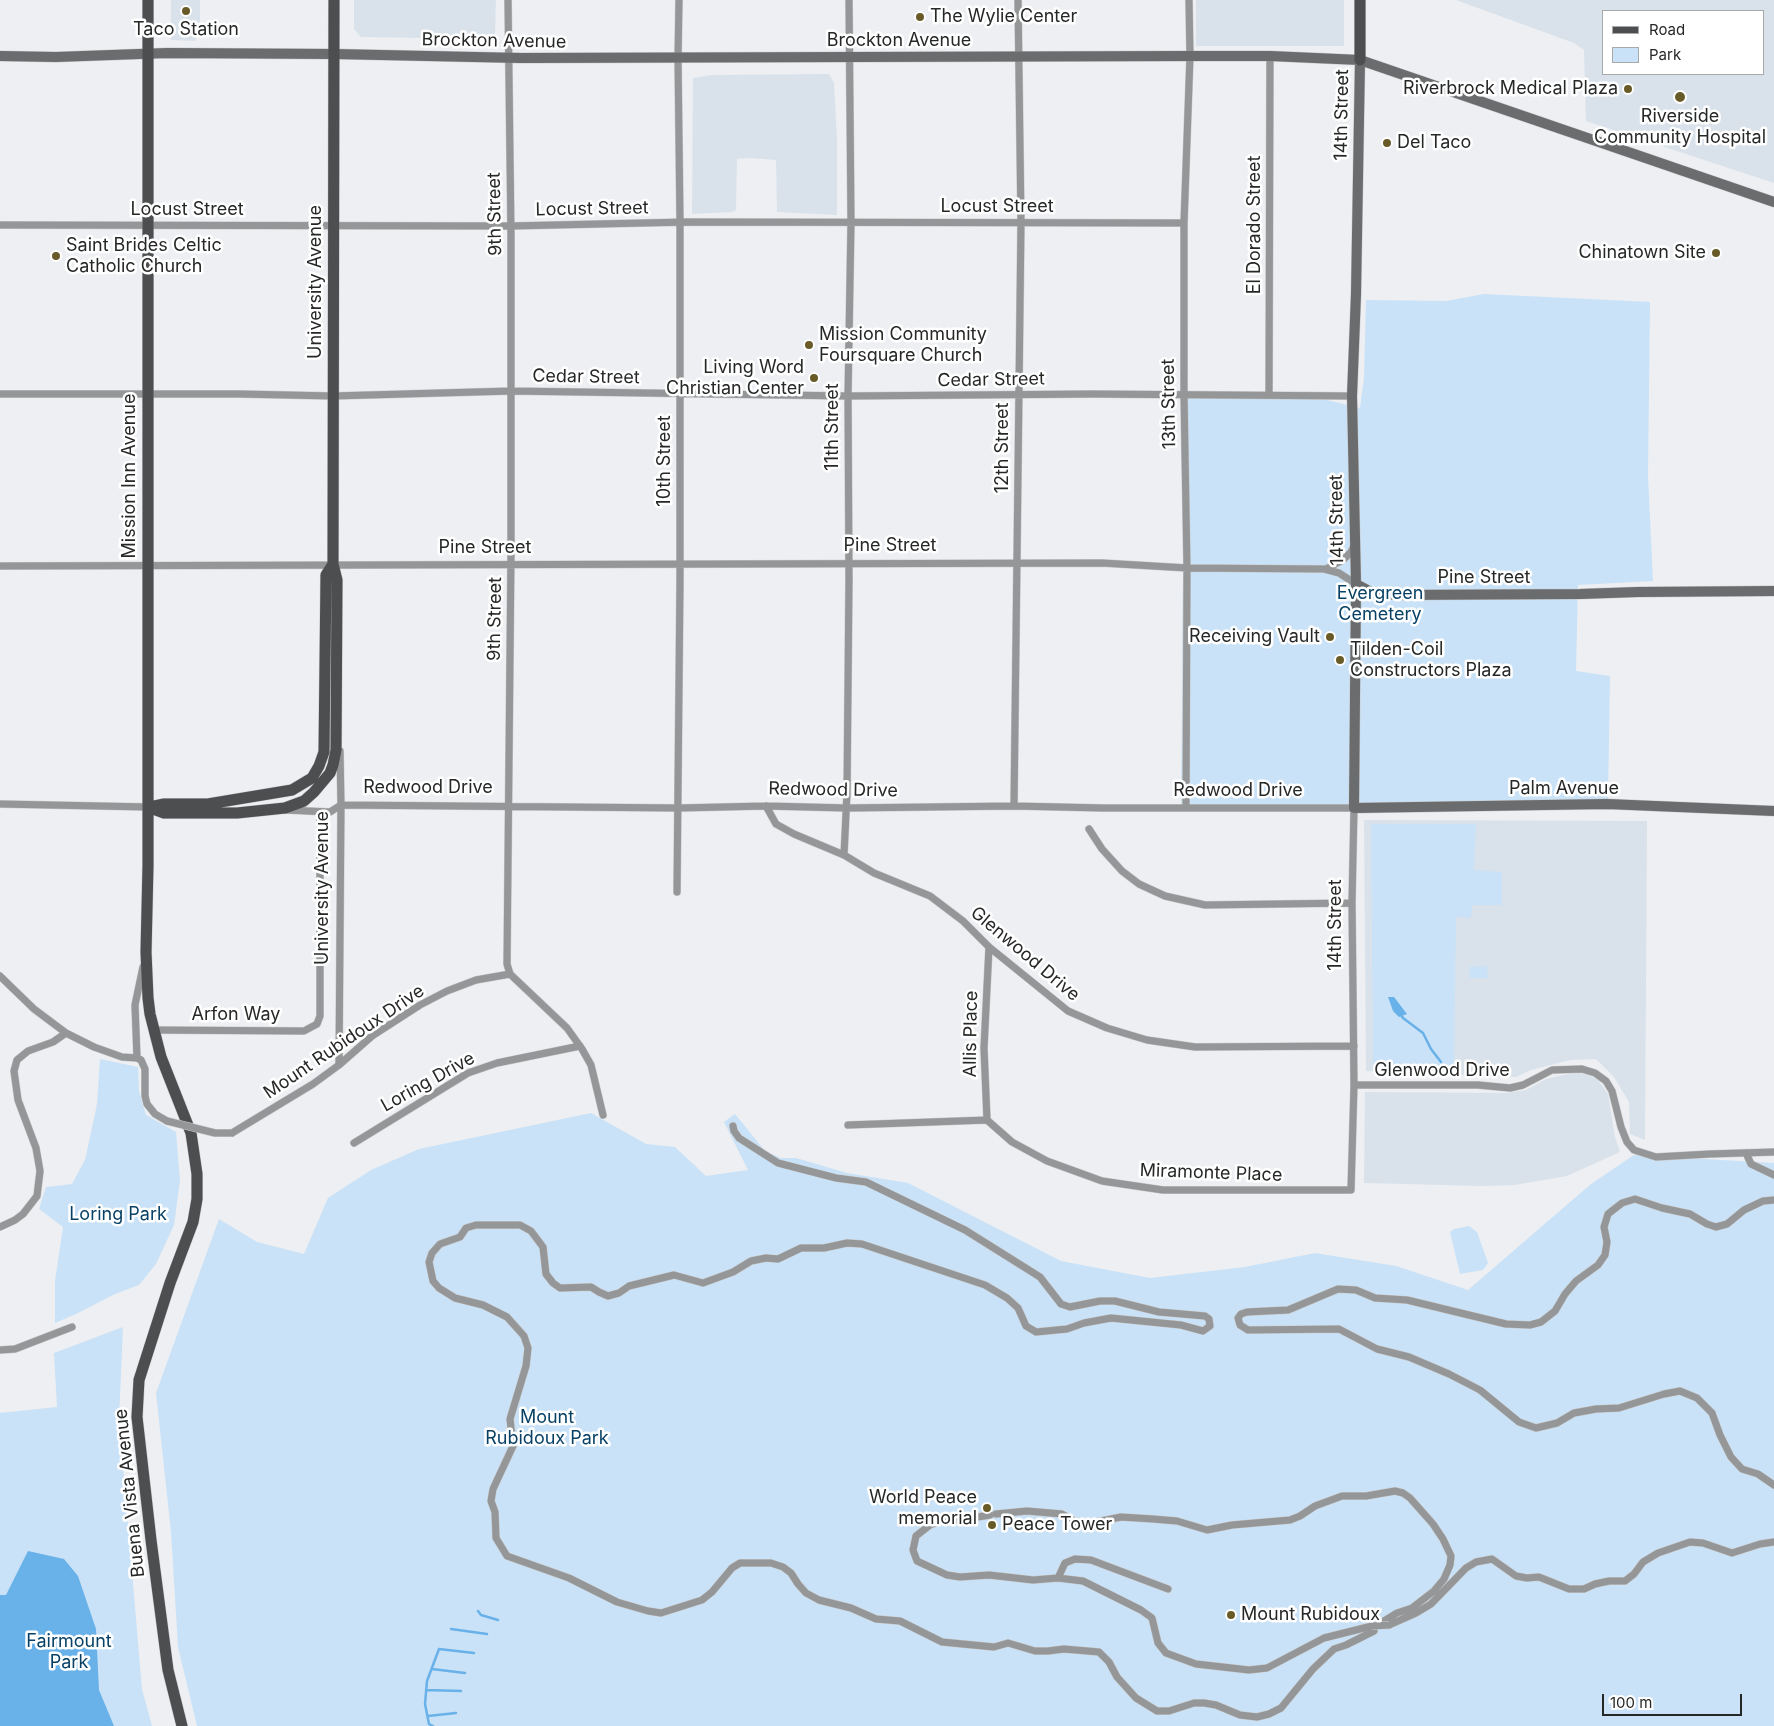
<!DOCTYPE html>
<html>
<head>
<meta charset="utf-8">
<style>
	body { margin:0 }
	#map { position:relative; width:1774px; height:1726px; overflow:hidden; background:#edeff2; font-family:Inter,sans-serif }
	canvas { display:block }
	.legend { position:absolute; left:1602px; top:10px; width:162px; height:65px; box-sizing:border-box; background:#fff; border:1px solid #a8a9a9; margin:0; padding:6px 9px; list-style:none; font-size:15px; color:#262727 }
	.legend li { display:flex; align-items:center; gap:10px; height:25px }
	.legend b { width:25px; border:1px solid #a8a9a9 }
	.scale { position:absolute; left:1602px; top:1694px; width:140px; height:22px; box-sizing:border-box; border:2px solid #262727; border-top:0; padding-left:6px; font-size:15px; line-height:18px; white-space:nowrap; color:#262727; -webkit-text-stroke:4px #fff; paint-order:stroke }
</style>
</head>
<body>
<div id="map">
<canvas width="1774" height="1726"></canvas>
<ul class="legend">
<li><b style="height:6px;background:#4d4e50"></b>Road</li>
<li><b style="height:14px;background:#c9e2f7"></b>Park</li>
</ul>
<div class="scale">100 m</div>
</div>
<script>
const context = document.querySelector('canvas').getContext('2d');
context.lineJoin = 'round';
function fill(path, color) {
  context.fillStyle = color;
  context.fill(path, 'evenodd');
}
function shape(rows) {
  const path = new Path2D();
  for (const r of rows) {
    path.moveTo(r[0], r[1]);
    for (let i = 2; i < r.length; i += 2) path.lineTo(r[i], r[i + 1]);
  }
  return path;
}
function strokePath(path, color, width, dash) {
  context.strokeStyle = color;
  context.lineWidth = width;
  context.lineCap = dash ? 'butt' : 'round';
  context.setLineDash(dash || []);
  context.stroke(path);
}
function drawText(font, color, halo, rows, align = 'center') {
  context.font = font + ' Inter,sans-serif';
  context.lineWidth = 5;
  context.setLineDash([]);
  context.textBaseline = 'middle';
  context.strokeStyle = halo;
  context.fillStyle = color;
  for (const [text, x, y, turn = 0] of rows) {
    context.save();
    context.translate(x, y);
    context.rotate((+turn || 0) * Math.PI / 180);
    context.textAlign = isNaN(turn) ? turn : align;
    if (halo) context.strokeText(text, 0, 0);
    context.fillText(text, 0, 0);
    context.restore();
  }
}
fill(shape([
	[171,0,200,0,200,22,195,25,196,41,171,40],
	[354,0,496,0,495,33,486,39,361,37,354,29],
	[1196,0,1344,0,1344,46,1196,46],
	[1456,0,1774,0,1774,183,1586,121,1584,50,1574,43],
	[1603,11,1763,11,1763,74,1603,74],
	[829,74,834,83,837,141,837,215,777,212,776,160,750,158,737,159,736,210,732,212,692,214,693,78,712,75],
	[1364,820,1647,821,1645,1140,1630,1134,1629,1102,1614,1077,1596,1059,1570,1060,1531,1070,1516,1077,1366,1071],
	[1572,1073,1587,1074,1598,1080,1608,1094,1615,1137,1620,1152,1567,1176,1514,1185,1482,1186,1364,1183,1365,1092,1506,1093,1526,1090,1546,1079]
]), '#d9e2ea');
fill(shape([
	[1484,294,1650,302,1648,476,1653,581,1578,585,1576,671,1610,676,1608,800,1398,806,1181,808,1183,565,1183,396,1298,398,1327,400,1360,408,1364,378,1366,300,1446,301],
	[1371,824,1476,824,1474,870,1502,872,1502,905,1472,905,1471,918,1456,917,1454,1067,1373,1064],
	[1487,966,1488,978,1470,978,1469,967],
	[100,1059,138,1067,139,1091,146,1115,176,1132,180,1180,174,1225,156,1264,139,1285,115,1294,76,1314,55,1323,55,1281,63,1227,39,1209,46,1187,72,1184,85,1160,97,1104],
	[591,1113,646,1144,675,1147,706,1176,748,1170,724,1122,735,1114,765,1151,781,1158,796,1158,847,1173,908,1183,1061,1261,1150,1278,1245,1267,1315,1253,1396,1266,1468,1290,1591,1184,1634,1155,1774,1163,1774,1726,197,1726,178,1647,171,1532,156,1393,219,1219,257,1242,304,1254,328,1198,371,1170,419,1149],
	[1469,1226,1477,1232,1488,1263,1483,1270,1460,1274,1450,1232,1454,1229],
	[123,1327,119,1419,142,1689,152,1726,0,1726,0,1413,57,1407,54,1353]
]), '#c9e2f7');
fill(shape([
	[1388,997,1394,997,1407,1014,1399,1017,1393,1011],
	[28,1551,64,1559,78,1576,96,1629,99,1690,114,1726,0,1726,0,1595,6,1595]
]), '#69b1e9');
strokePath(shape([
	[1401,1015,1403,1018,1423,1033,1431,1049,1441,1062],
	[478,1611,481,1615,498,1620],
	[451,1629,487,1634],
	[432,1669,465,1673],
	[426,1690,461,1691],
	[428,1716,456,1713],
	[433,1726,429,1724,425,1704,427,1681,439,1649,474,1653]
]), '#69b1e9', 2.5);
const street = shape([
	[508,0,511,235,511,553,507,964,510,974,567,1028,582,1049,591,1065,603,1115],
	[0,225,511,226,687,222,1184,223],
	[0,394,240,394,333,396,511,391,848,396,1092,394,1352,396],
	[1269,395,1270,56],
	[0,566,1102,563,1187,568,1324,569,1339,573,1356,584],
	[1326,569,1343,560,1351,552,1354,546],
	[0,804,148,807],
	[766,806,776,824,794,834,844,855,874,873,930,896,963,921,989,947,1068,1011,1107,1028,1147,1040,1195,1047,1354,1046],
	[1014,806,1021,222,1018,0],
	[1186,808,1187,568,1184,394,1184,223,1190,56,1189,0],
	[286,810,330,812,341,805,679,808,766,806,847,808,1014,806,1103,808,1354,808,1352,903,1354,1085,1351,1190,1163,1190,1102,1181,1047,1161,1012,1142,987,1120,848,1125],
	[1089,829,1102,849,1122,871,1139,884,1165,896,1205,905,1352,903],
	[844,855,847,793,849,579,848,396,851,222,849,0],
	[677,892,680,581,680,222,678,58,679,0],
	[0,976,34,1009,66,1033,94,1047,122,1057,137,1058,141,1060,145,1069,145,1096,147,1104,155,1114,167,1121],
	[154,1030,304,1031,317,1024,320,1016,320,812],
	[137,1058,135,1005,143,967],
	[339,1065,341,805,340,751],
	[1354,1085,1478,1085,1510,1088,1523,1085,1552,1070,1582,1069,1595,1073,1606,1081,1612,1091,1621,1127,1627,1142,1634,1150,1656,1157,1710,1154,1774,1152],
	[987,1120,984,1048,989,947],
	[733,1126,734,1131,739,1138,778,1163,836,1178,866,1182,965,1230,1040,1277,1061,1304,1070,1307,1100,1301,1115,1301,1159,1312,1205,1316,1209,1319,1210,1326,1203,1331,1181,1325,1111,1318,1084,1323,1067,1329,1036,1332,1026,1326,1018,1308,1007,1298,985,1285,862,1244,847,1243,824,1248,801,1248,778,1259,766,1258,751,1261,733,1272,703,1283,674,1275,629,1286,619,1293,608,1296,599,1292,591,1287,560,1288,553,1283,546,1274,543,1247,531,1231,520,1225,476,1225,466,1228,460,1237,440,1244,432,1253,429,1262,433,1281,439,1288,455,1298,483,1305,507,1317,524,1336,528,1348,526,1366,510,1419,513,1446,493,1489,491,1501,495,1512,496,1538,507,1556,569,1578,617,1602,648,1611,661,1613,702,1600,712,1592,732,1568,740,1563,771,1563,783,1567,791,1573,798,1584,806,1593,819,1600,851,1608,876,1619,900,1621,942,1642,994,1647,1008,1643,1035,1651,1048,1651,1064,1649,1099,1652,1109,1662,1117,1677,1136,1698,1157,1711,1169,1711,1194,1703,1204,1703,1216,1705,1240,1715,1257,1717,1269,1714,1281,1708,1313,1669,1334,1649,1346,1645,1374,1631],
	[232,1133,313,1084,339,1065,372,1036,420,1005,447,991,476,980,510,974],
	[354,1143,468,1073,497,1063,580,1046],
	[1746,1153,1751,1164,1774,1175],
	[1774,1200,1763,1201,1744,1210,1727,1224,1716,1227,1707,1224,1690,1214,1662,1208,1635,1199,1622,1203,1608,1214,1604,1227,1607,1242,1605,1255,1598,1265,1576,1281,1565,1294,1555,1311,1541,1322,1530,1325,1506,1324,1407,1300,1375,1298,1356,1290,1338,1289,1288,1310,1247,1312,1241,1314,1238,1318,1240,1325,1248,1330,1339,1329,1377,1349,1409,1357,1449,1374,1480,1390,1519,1422,1536,1428,1557,1423,1574,1413,1596,1409,1619,1408,1664,1394,1680,1391,1697,1398,1712,1413,1720,1435,1731,1457,1742,1469,1758,1474,1774,1485],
	[0,1227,15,1220,23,1214,37,1196,40,1171,36,1148,18,1100,14,1071,17,1060,28,1051,53,1042,66,1033],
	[0,1350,15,1349,72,1327],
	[996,1514,1027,1511,1062,1514,1074,1521,1086,1524,1121,1517,1153,1519,1177,1521,1207,1530,1232,1525,1290,1520,1300,1516,1315,1506,1342,1496,1366,1496,1395,1491,1403,1493,1410,1498,1433,1524,1443,1539,1451,1556,1450,1565,1444,1579,1434,1591,1412,1608,1416,1613],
	[990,1515,959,1520,945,1519,930,1525,916,1536,913,1550,917,1561,947,1575,960,1577,989,1575,1033,1580,1058,1578,1083,1581,1141,1610,1152,1618,1158,1643,1166,1653,1196,1664,1249,1670,1267,1668,1324,1638,1372,1626],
	[1058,1578,1065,1563,1075,1559,1091,1560,1168,1589],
	[1384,1621,1397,1613,1412,1608],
	[1389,1625,1416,1613,1431,1604,1466,1568,1476,1562,1492,1559,1516,1576,1527,1578,1539,1577,1569,1589,1584,1589,1595,1584,1609,1581,1625,1581,1634,1574,1643,1562,1658,1553,1690,1542,1703,1543,1732,1553,1760,1544,1774,1542]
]);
const secondary = shape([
	[0,56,56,57,167,53,334,54,521,58,1190,56,1270,56,1360,60,1774,202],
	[1360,60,1356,294,1352,396,1356,584,1354,808,1607,804,1774,811],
	[1356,584,1371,592,1396,595,1580,594,1638,592,1774,591]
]);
const primary = shape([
	[148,0,148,866,146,952,148,998,150,1014,161,1057,191,1133,197,1174,197,1199,193,1222,170,1283,139,1380,137,1417,151,1540,168,1670,182,1726],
	[1360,0,1360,60],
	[148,807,164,813,237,813,285,808,304,801,314,792,330,773,333,765,336,750,337,580,333,564,334,0],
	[150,807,164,804,208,804,292,790,312,778,319,766,324,752,326,575,333,564]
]);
strokePath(street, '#c9cbcd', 8);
strokePath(secondary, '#c9cbcd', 11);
strokePath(primary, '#c9cbcd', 12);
strokePath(street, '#959697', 7);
strokePath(secondary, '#6a6c6d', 10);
strokePath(primary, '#4d4e50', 11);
const streetBridge = shape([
	[167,1121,215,1133,232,1133],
	[1372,1626,1389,1625]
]);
strokePath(streetBridge, '#c9cbcd', 8, []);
strokePath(streetBridge, '#959697', 7);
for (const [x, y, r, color] of [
	[186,11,5,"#695b28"],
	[920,17,5,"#695b28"],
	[1628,89,5,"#695b28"],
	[1680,97,6,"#695b28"],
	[1387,143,5,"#695b28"],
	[1716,253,5,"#695b28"],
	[56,256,5,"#695b28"],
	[809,345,5,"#695b28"],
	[814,378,5,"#695b28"],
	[1330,637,5,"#695b28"],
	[1340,660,5,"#695b28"],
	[987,1508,5,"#695b28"],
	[992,1525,5,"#695b28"],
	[1231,1615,5,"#695b28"]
]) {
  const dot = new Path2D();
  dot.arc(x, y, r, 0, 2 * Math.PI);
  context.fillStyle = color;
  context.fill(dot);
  strokePath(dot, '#fff', 2);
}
drawText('18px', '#262727', '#fff', [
	["The Wylie Center",930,17],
	["Taco Station",186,30,"center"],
	["Riverbrock Medical Plaza",1618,89,"right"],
	["Riverside",1680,117,"center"],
	["Community Hospital",1680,138,"center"],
	["Del Taco",1397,143],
	["Saint Brides Celtic",66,246],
	["Catholic Church",66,267],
	["Chinatown Site",1706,253,"right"],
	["Mission Community",819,335],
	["Foursquare Church",819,356],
	["Living Word",804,368,"right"],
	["Christian Center",804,389,"right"],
	["Receiving Vault",1320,637,"right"],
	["Tilden-Coil",1350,650],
	["Constructors Plaza",1350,671],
	["World Peace",977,1498,"right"],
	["memorial",977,1519,"right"],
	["Peace Tower",1002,1525],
	["Mount Rubidoux",1241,1615]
], 'left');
drawText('18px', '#262727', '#fff', [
	["Brockton Avenue",494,41,1],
	["Brockton Avenue",899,41],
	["14th Street",1342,115,-89],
	["Locust Street",997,207],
	["Locust Street",592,209,-1],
	["Locust Street",187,210],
	["9th Street",495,214,-91],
	["El Dorado Street",1255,225,-90],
	["University Avenue",316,282,-90],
	["Cedar Street",586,377,1],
	["Cedar Street",991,380,-1],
	["13th Street",1169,404,-91],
	["11th Street",833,427,-90],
	["12th Street",1003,448,-90],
	["10th Street",665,461,-90],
	["Mission Inn Avenue",130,476,-90],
	["14th Street",1337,520,-91],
	["Pine Street",890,546],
	["Pine Street",485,548],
	["Pine Street",1484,578],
	["9th Street",495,619,-89],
	["Redwood Drive",428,788],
	["Palm Avenue",1564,789],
	["Redwood Drive",833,790,1],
	["Redwood Drive",1238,791],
	["University Avenue",323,888,-90],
	["14th Street",1336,925,-90],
	["Glenwood Drive",1025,954,40],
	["Arfon Way",236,1015],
	["Allis Place",971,1034,-89],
	["Mount Rubidoux Drive",344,1042,-34],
	["Glenwood Drive",1442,1071],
	["Loring Drive",428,1082,-29],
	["Miramonte Place",1211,1173,2],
	["Buena Vista Avenue",130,1493,-96]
]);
drawText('18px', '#084166', '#fff', [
	["Evergreen",1380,594],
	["Cemetery",1380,615],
	["Loring Park",118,1215],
	["Mount",547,1418],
	["Rubidoux Park",547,1439],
	["Fairmount",69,1642],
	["Park",69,1663]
]);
</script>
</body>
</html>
